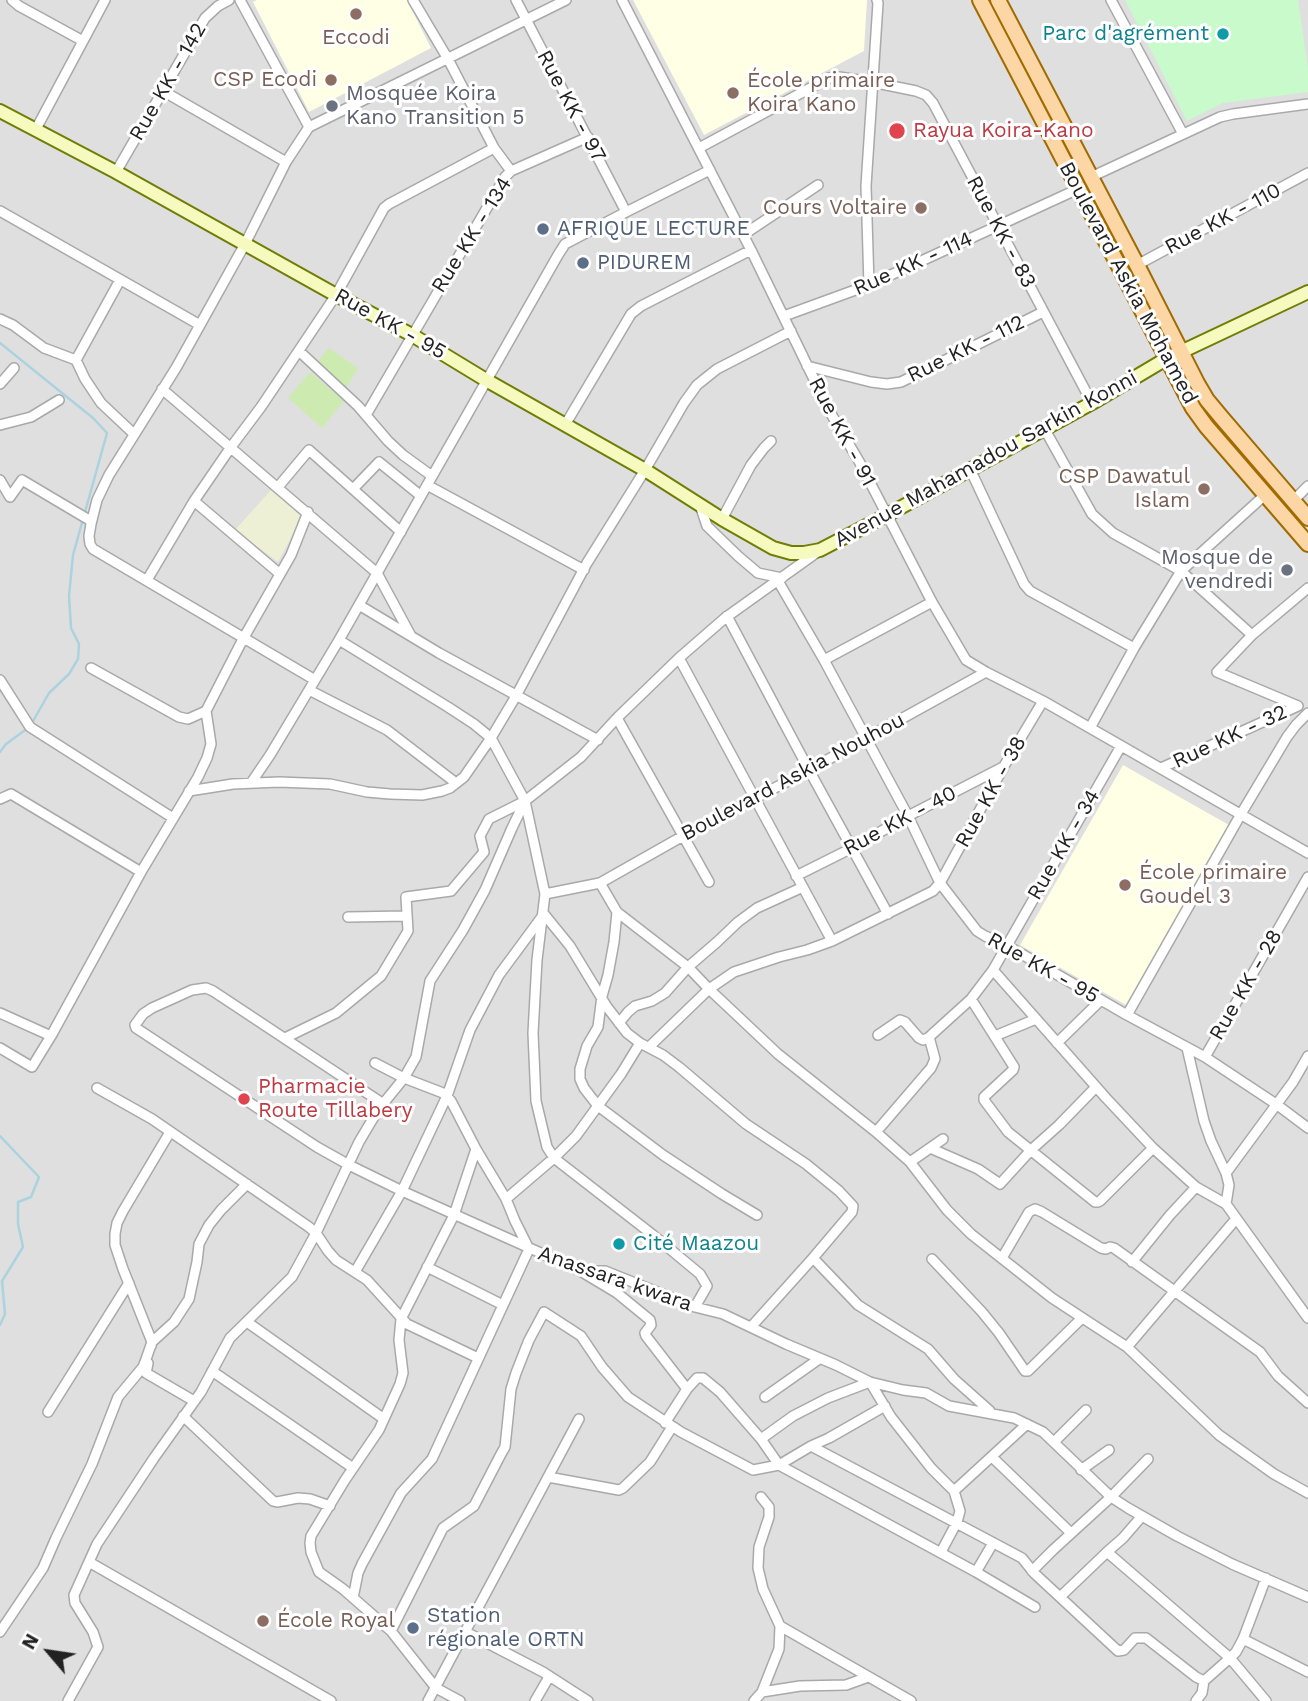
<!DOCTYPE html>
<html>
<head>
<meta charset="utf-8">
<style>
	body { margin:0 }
	#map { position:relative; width:1308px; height:1701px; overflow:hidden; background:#f2efe9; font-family:"Work Sans",sans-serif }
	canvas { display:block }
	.north { position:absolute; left:14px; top:1617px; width:70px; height:70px; -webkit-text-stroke:5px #fff; paint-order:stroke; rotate:299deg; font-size:19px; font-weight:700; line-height:28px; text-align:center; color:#222 }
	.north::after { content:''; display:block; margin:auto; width:24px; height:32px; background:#222; clip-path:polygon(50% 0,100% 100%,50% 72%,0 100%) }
</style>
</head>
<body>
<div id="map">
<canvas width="1308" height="1701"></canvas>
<div class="north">N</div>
</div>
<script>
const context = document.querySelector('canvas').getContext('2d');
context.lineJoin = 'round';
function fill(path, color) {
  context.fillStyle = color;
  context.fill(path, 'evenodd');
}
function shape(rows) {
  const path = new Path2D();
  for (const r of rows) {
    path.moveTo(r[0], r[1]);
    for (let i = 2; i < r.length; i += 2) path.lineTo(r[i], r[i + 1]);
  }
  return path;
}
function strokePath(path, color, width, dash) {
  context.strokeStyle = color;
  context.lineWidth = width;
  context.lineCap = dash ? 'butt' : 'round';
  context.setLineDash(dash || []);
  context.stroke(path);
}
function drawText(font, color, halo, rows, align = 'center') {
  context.font = font + ' "Work Sans",sans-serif';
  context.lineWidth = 6;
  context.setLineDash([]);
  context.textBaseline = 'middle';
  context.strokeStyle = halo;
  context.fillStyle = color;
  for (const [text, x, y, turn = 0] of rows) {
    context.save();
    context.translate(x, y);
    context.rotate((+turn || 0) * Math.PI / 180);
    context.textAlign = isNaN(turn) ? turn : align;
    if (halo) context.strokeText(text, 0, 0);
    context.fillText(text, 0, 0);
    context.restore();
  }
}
fill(shape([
	[0,0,1308,0,1308,1701,0,1701]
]), '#e0dfdf');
fill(shape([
	[257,0,407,0,431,48,309,112,253,2],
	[633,0,867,0,864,51,704,135],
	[1123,765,1229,825,1126,1005,1020,945]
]), '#ffffe5');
fill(shape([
	[271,490,302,517,278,562,235,530]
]), '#eef0d5');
fill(shape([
	[329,348,358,368,346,388,318,361],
	[310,372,344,401,322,428,288,398]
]), '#cdebb0');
fill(shape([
	[1125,0,1298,0,1308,68,1308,92,1223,103,1187,121]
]), '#c8facc');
strokePath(shape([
	[0,343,93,418,107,433,73,555,69,596,71,628,79,644,78,659,69,674,49,693,32,723],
	[0,752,6,744,28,728],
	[0,1136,39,1177,31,1197,18,1202,18,1224,23,1247,2,1281,5,1314,0,1325]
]), '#aad3df', 2.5);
const street = shape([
	[12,0,19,6,83,41],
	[240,0,309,127],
	[413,0,448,59,494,148,511,171],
	[516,0,626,212],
	[622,0,751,250,830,412,860,463,932,602,966,660,986,672,1043,701,1308,853],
	[1111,0,1183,134],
	[163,91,286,162],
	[36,129,105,0],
	[699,148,829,78,839,77,872,82,916,91,926,95,933,103,1092,403],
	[116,172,205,18,218,6,229,0],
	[1091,177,1220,117,1233,114,1308,104],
	[0,211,200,325],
	[743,235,818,185],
	[1137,265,1308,173],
	[869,285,866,186,878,3,877,0],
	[784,316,869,285,1078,189],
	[0,319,13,325,44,348,76,360,120,280],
	[299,351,358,406,388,441,403,455,432,476],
	[76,360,85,379,101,403,134,434],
	[807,366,871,382,887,384,901,382,1043,312],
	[0,384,14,368],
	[162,389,377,573,411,636],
	[366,415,505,177,511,171,588,137],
	[0,425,31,417,59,400],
	[565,425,631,314,641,306,751,250],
	[1044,428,1092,514,1113,533,1181,571,1252,635],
	[970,469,1024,584,1030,591,1134,648],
	[0,480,10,497,22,480,91,521],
	[427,485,584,570],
	[278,487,309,450,401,532],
	[353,489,379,462,421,496],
	[194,501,280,574],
	[1293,501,1308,486],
	[700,505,707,526,738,556,758,573,782,578],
	[722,519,751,465,764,448,771,441],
	[816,553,725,618,679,658,617,718,581,757,525,801,545,894,600,883,683,836,809,770,986,672],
	[147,580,194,501,231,447,261,407,336,295,384,208,389,204,494,148],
	[778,581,824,660,908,816,940,883,977,931,985,936,1006,945,1127,1015,1205,1057,1276,1104,1308,1128],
	[359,605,439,653,598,740],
	[727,616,809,770,888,914],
	[679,658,832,941],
	[824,660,932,602],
	[91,668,179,717,188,719,206,711,243,639,291,555,308,512],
	[0,680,30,727,173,818],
	[315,680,93,549,90,544,89,536,91,524,97,500,109,475,176,368,200,325,245,244,286,162,309,127,566,0],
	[309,690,387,730,456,783],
	[617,718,709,882],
	[1090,728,1134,648,1181,571,1266,494],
	[1161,768,1298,706,1217,672,1252,635,1308,588],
	[251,783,270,755,339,640,558,255,565,244,626,212,710,170],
	[189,791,233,784,279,782,330,784,367,792,390,794,422,795,442,791,450,788,464,777,491,738,474,724,448,707,339,640],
	[0,799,11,794,141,872],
	[525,801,491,738,516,696,587,563,645,470,684,403,697,385,717,369,791,331],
	[796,876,852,848,908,816,1003,767],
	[600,883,617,912,688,967,709,989,778,1054,876,1132,910,1162,947,1210,971,1234,1052,1298,1127,1347,1219,1435,1274,1474,1308,1493],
	[545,894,537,960,533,1033,536,1101,547,1147,554,1158,653,1235,700,1274,707,1286,695,1307],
	[617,912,614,942,608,975,602,996,598,1027,587,1046,580,1069,580,1079,584,1088,598,1106,663,1155,722,1194,757,1215],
	[348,917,407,916],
	[993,970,1106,1098,1153,1148,1196,1187,1226,1204],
	[971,999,1014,1067,1013,1070,984,1097,984,1100,1008,1132,1095,1202,1098,1202,1100,1201,1153,1148],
	[0,1013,51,1036],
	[1127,1015,1241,814,1287,737,1296,725,1308,713],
	[619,1023,628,1012,635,1006,652,1001,665,993,688,967,717,942,738,922,757,908,803,887],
	[878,1035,900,1020,905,1022,919,1038,923,1040,928,1038,971,999,993,970,1121,746],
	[995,1036,1036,1019],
	[285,1038,336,1013,381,976,408,931,406,897,451,891,484,852,480,836,489,819,525,801],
	[1057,1043,1101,1000],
	[649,1047,709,989,734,972,779,957,807,950,832,941,933,891,940,883,1004,766,1043,701],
	[0,1048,32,1067,51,1036,141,872,198,777,207,758,211,744,206,711],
	[1187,1048,1204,1121,1211,1141,1226,1173,1229,1185,1226,1204,1308,1318],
	[1205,1057,1308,877],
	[375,1063,404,1078,443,1093,451,1101,476,1149,506,1199,515,1221,529,1249],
	[97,1088,152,1119,309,1227,316,1233,328,1251,336,1260,367,1280,407,1324,478,1358],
	[382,1103,213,991,206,988,192,990,152,1008,143,1014,135,1025,136,1028,317,1147,349,1165,402,1191,581,1271,605,1271,695,1307,723,1314,786,1344,836,1365,870,1382,903,1390,926,1393,949,1406,1014,1418,1043,1432,1111,1497,1128,1508,1177,1536,1232,1564,1308,1597],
	[876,1132,931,1068,935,1059,929,1037],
	[930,1148,978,1169,1000,1184,1031,1150,1059,1125,1096,1087],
	[910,1162,943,1139],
	[1226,1173,1293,1082,1308,1056],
	[506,1199,554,1158,576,1136,621,1074,640,1043],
	[813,1258,858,1305,928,1349,954,1379,990,1411],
	[1002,1258,1029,1212,1035,1209,1042,1212,1101,1248,1106,1249,1110,1247,1114,1248,1260,1352,1278,1376,1308,1403],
	[932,1259,982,1312,999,1333,1025,1371,1028,1371,1082,1318],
	[1132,1262,1170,1215,1196,1187],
	[427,1267,503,1305],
	[355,1272,402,1191,447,1096,470,1030,499,975,544,914,570,946,607,1007,627,1033,640,1043,663,1055,679,1067,746,1124,806,1164,839,1191,853,1206,852,1212,813,1258,751,1327],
	[582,1272,617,1293,650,1320,651,1325,645,1333,646,1336,687,1389],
	[247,1322,384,1419],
	[151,1346,152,1342,174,1322,189,1299,197,1262,199,1244,209,1225,221,1210,247,1184],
	[1127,1347,1236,1219],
	[148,1363,146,1373,194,1401],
	[212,1371,353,1468],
	[765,1397,819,1359],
	[48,1412,129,1283],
	[183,1416,273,1501,277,1502,298,1498,310,1499,330,1506],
	[665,1423,687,1389,697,1378,703,1378,720,1392,761,1439,779,1465,976,1572,993,1543],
	[761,1439,793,1416,828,1398,870,1382,891,1417,931,1468,954,1491,960,1511,957,1522,941,1552],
	[1054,1442,1086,1410],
	[811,1446,1022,1558,1034,1573,1118,1651,1124,1650,1135,1638,1146,1638,1196,1677,1204,1681,1230,1658,1107,1552,1123,1538,1142,1516],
	[992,1457,1071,1533],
	[1081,1470,1109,1450],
	[548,1477,619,1490,623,1488,650,1462,672,1427],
	[954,1491,1027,1424],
	[89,1562,331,1701],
	[1032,1571,1053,1550,1111,1497,1148,1459],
	[976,1572,1035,1607],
	[1060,1597,1107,1552],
	[353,1598,358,1573,362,1564,401,1493,432,1459,529,1249],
	[780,1626,911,1701],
	[391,1631,443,1528,474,1506,501,1454,505,1447,511,1389,516,1373,529,1340,544,1312,581,1336,602,1367,628,1397,681,1432,753,1470,779,1465,811,1446,829,1438,885,1406],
	[0,1632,43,1568,56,1538,92,1464,118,1397,143,1367,145,1362,152,1342,123,1269,115,1245,115,1234,117,1223,123,1211,170,1132],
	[466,1632,543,1672,588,1701],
	[1243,1639,1308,1672],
	[762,1692,800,1686,846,1685,868,1677],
	[68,1701,98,1647,93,1632,75,1603,74,1595,97,1544,154,1458,201,1392,230,1338,292,1277,316,1233,359,1142,378,1110,404,1078,416,1057,430,981,463,930,485,890,512,828,525,801],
	[428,1701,579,1419],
	[460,1701,436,1688,391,1631,343,1589,319,1572,311,1552,310,1543,311,1536,345,1480,379,1430,400,1384,403,1373,399,1340,401,1319,454,1215,476,1149],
	[535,1701,549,1677],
	[754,1701,762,1692,779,1649,780,1626,763,1589,758,1568,759,1547,769,1517,769,1507,761,1497],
	[1196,1701,1202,1693,1204,1681],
	[1266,1701,1230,1658,1236,1652,1243,1639,1266,1578]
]);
const secondary = shape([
	[0,111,116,172,336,295,412,335,486,380,645,470,722,519,773,548,791,553,804,553,820,550,887,515,1092,403,1166,359,1308,292]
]);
const primary = shape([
	[980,0,1193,408,1206,426,1308,544],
	[998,0,1137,265,1197,383,1207,400,1222,418,1308,518]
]);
strokePath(street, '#a9a9a9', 12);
strokePath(secondary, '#707d05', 16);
strokePath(primary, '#a06b00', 18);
strokePath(street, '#fff', 9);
strokePath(secondary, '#f7fabf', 12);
strokePath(primary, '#fcd6a4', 14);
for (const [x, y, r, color] of [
	[356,14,7,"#8d6e63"],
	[1223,34,7,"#0f9aa8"],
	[331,80,7,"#8d6e63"],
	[733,93,7,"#8d6e63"],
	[332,106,7,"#6b7280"],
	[897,131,9,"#e0444e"],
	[921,208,7,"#8d6e63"],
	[543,229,7,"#5c6f8a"],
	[583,263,7,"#5c6f8a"],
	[1204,489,7,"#8d6e63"],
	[1287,570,7,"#6b7280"],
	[1125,885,7,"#8d6e63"],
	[244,1099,7,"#e0444e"],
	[619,1244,7,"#0f9aa8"],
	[263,1621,7,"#8d6e63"],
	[413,1628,7,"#5c6f8a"]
]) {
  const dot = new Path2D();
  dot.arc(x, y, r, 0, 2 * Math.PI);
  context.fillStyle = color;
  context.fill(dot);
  strokePath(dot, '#fff', 2.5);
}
drawText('21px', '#0d838f', '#fff', [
	["Parc d'agrément",1209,34],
	["Cité Maazou",633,1244,"left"]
], 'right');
drawText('21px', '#785e54', '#fff', [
	["Eccodi",356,38,"center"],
	["CSP Ecodi",317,80],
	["École primaire",747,81,"left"],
	["Koira Kano",747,105,"left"],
	["Cours Voltaire",907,208],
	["CSP Dawatul",1190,477],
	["Islam",1190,501],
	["École primaire",1139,873,"left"],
	["Goudel 3",1139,897,"left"],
	["École Royal",277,1621,"left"]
], 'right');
drawText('21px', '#222', '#fff', [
	["Rue KK - 142",168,82,-60],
	["Rue KK - 97",571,106,62],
	["Rue KK - 110",1223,219,-28],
	["Rue KK - 83",1001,232,62],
	["Rue KK - 134",472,235,-58],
	["Rue KK - 114",913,264,-24],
	["Boulevard Askia Mohamed",1128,283,62],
	["Rue KK - 95",390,324,29],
	["Rue KK - 112",966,349,-26],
	["Rue KK - 91",842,432,62],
	["Avenue Mahamadou Sarkin Konni",986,459,-29],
	["Rue KK - 32",1230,737,-25],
	["Boulevard Askia Nouhou",793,777,-28],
	["Rue KK - 38",991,792,-61],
	["Rue KK - 40",900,821,-28],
	["Rue KK - 34",1064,845,-60],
	["Rue KK - 95",1043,968,29],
	["Rue KK - 28",1246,985,-60],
	["Anassara kwara",615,1279,19]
]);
drawText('21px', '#5b616d', '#fff', [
	["Mosquée Koira",346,94],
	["Kano Transition 5",346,118],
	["Mosque de",1273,558,"right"],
	["vendredi",1273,582,"right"]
], 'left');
drawText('21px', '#be3a42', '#fff', [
	["Rayua Koira-Kano",913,131],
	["Pharmacie",258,1087],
	["Route Tillabery",258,1111]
], 'left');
drawText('21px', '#4e5e75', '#fff', [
	["AFRIQUE LECTURE",557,229],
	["PIDUREM",597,263],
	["Station",427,1616],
	["régionale ORTN",427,1640]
], 'left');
</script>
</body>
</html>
